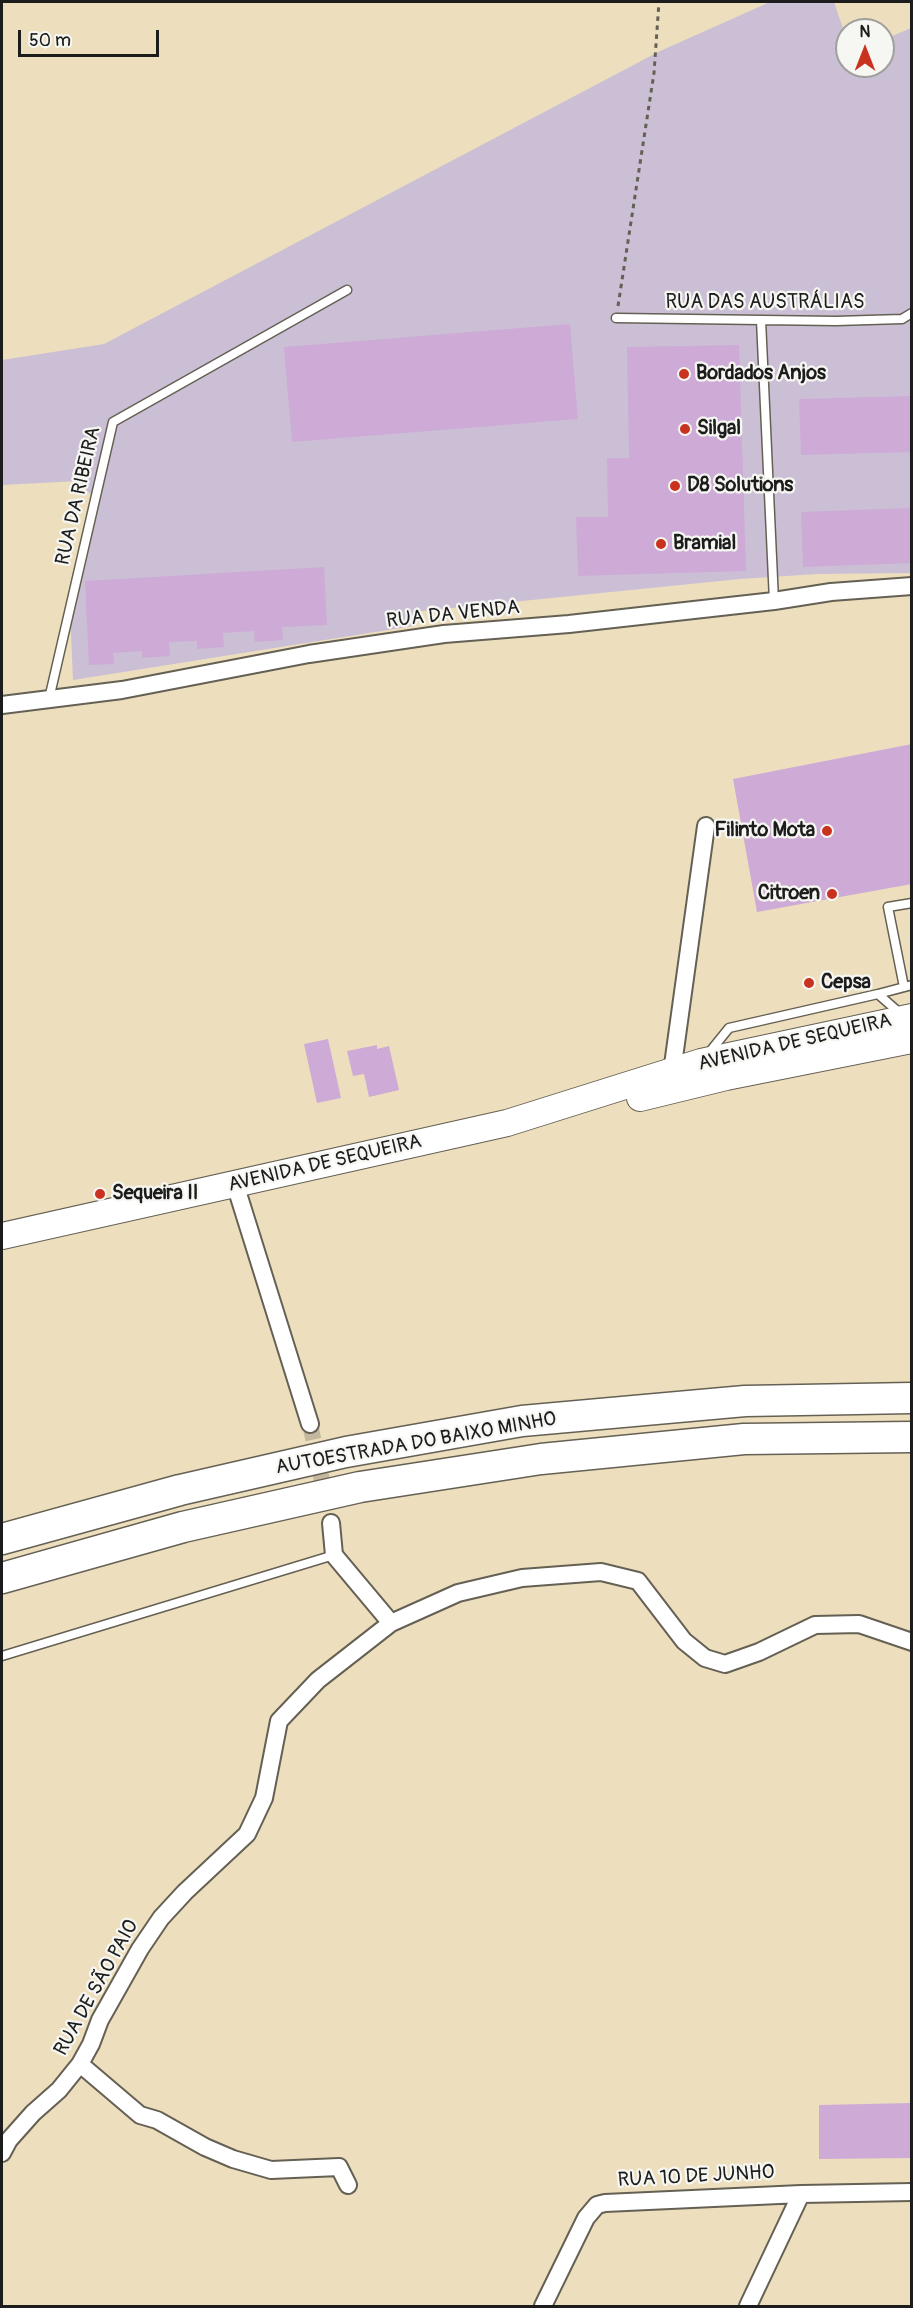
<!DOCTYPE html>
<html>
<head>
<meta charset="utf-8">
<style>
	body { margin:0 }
	#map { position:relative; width:913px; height:2308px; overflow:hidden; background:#eddfbd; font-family:Pangolin,sans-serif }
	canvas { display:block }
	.frame { position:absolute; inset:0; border:3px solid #1c1c1c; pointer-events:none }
	.north { position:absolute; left:835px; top:18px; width:60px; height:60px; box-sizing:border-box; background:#f6f6f2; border:2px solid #9f9f9c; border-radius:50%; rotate:0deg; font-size:16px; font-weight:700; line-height:24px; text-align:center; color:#1c1c1c }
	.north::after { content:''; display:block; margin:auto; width:21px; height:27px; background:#c8321e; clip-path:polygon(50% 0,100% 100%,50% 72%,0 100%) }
	.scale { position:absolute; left:18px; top:30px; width:141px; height:27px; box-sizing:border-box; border:3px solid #1c1c1c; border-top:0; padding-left:8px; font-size:18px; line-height:21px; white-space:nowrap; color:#1c1c1c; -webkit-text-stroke:4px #f6f6f2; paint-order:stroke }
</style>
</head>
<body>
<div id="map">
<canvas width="913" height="2308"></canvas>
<div class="frame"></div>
<div class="north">N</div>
<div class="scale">50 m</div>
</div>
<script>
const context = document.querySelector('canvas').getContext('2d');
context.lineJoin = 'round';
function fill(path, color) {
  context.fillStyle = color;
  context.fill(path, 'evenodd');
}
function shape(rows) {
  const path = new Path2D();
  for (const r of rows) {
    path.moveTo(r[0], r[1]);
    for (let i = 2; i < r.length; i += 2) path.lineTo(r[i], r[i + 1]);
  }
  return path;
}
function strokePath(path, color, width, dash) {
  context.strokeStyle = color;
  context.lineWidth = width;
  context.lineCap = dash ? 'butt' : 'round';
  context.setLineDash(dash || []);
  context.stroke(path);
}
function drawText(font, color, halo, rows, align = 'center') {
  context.font = font + ' Pangolin,sans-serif';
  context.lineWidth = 4.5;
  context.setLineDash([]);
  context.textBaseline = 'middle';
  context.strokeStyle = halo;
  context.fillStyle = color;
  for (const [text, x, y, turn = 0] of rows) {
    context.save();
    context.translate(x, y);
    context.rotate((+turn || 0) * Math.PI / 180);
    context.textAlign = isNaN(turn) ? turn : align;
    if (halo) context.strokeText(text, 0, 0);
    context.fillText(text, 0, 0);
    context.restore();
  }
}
fill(shape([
	[770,2,834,2,847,40,847,66,883,66,883,40,911,28,911,573,818,574,740,579,413,612,413,626,73,680,70,612,96,501,79,481,2,485,2,360,104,344,660,51]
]), '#cbbfd5');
fill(shape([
	[570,324,578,419,292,442,284,347],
	[739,345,746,571,578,576,576,517,608,517,607,458,629,458,627,347],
	[912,396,912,452,801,455,799,399],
	[912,508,912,563,803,567,801,512],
	[324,567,327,625,282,627,283,640,255,642,254,631,223,633,224,647,197,649,197,641,169,642,170,656,142,658,142,651,113,653,114,664,89,665,85,581],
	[912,744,912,884,757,912,733,779],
	[328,1039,341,1098,317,1103,304,1044],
	[377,1045,377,1049,389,1046,399,1090,369,1097,364,1074,353,1076,347,1051],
	[912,2103,912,2158,819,2159,819,2105]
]), '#ceaad7');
strokePath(shape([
	[310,1424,331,1523]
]), '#c3b89d', 16, [16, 8]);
const lane = shape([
	[616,318,836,321,902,319,912,313],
	[761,320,774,601],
	[49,699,113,422,347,290],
	[904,987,888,907,912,903],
	[878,994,912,985],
	[708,1054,729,1028,878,994,902,1015],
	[2,1656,334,1555]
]);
const street = shape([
	[2,705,122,690,309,654,444,634,569,624,774,601,831,592,912,586],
	[672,1072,706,826],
	[235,1184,310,1424],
	[331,1523,334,1555,391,1623],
	[80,2064,140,2115,157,2120,205,2147,233,2159,271,2170,339,2167,348,2185],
	[2,2153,9,2140,33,2113,59,2090,80,2064,91,2044,100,2020,140,1949,161,1918,185,1892,247,1834,264,1798,279,1721,318,1680,391,1623,458,1593,522,1578,601,1572,638,1581,684,1641,705,1658,725,1664,759,1652,815,1625,859,1624,912,1642],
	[543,2306,586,2218,597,2205,605,2203,801,2194,912,2192],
	[748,2306,801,2194]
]);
const primary = shape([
	[640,1098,726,1077,912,1040],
	[2,1236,507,1123,701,1062,912,1017]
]);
const highway = shape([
	[2,1539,180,1490,346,1452,522,1421,745,1401,912,1398],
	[2,1578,183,1527,360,1487,541,1459,744,1439,912,1437]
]);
strokePath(lane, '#656054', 11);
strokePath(street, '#656054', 20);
strokePath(primary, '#656054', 28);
strokePath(highway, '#656054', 33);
strokePath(shape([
	[618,306,654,73,659,2]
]), '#656054', 3, [4.5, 4.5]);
strokePath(lane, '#fff', 8);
strokePath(street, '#fff', 16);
strokePath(primary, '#fff', 26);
strokePath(highway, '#fff', 30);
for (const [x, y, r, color] of [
	[684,374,6,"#c8321e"],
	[685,429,6,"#c8321e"],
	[675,486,6,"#c8321e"],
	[661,544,6,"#c8321e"],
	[827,831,6,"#c8321e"],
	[832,894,6,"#c8321e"],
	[809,983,6,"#c8321e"],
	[100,1194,6,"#c8321e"]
]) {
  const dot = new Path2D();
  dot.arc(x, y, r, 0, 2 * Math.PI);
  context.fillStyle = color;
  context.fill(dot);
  strokePath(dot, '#f6f6f2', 2);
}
drawText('20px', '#1c1c1c', '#f6f6f2', [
	["RUA DAS AUSTRÁLIAS",765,303],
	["RUA DA RIBEIRA",79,496,-77],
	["RUA DA VENDA",453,615,-6],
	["AVENIDA DE SEQUEIRA",795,1043,-13],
	["AVENIDA DE SEQUEIRA",325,1164,-13],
	["AUTOESTRADA DO BAIXO MINHO",416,1444,-10],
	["RUA DE SÃO PAIO",97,1988,-61],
	["RUA 10 DE JUNHO",696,2177,-3]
]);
drawText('bold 20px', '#1c1c1c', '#f6f6f2', [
	["Bordados Anjos",696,374],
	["Silgal",697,429],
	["D8 Solutions",687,486],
	["Bramial",673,544],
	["Filinto Mota",815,831,"right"],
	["Citroen",820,894,"right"],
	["Cepsa",821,983],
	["Sequeira II",112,1194]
], 'left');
</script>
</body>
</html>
